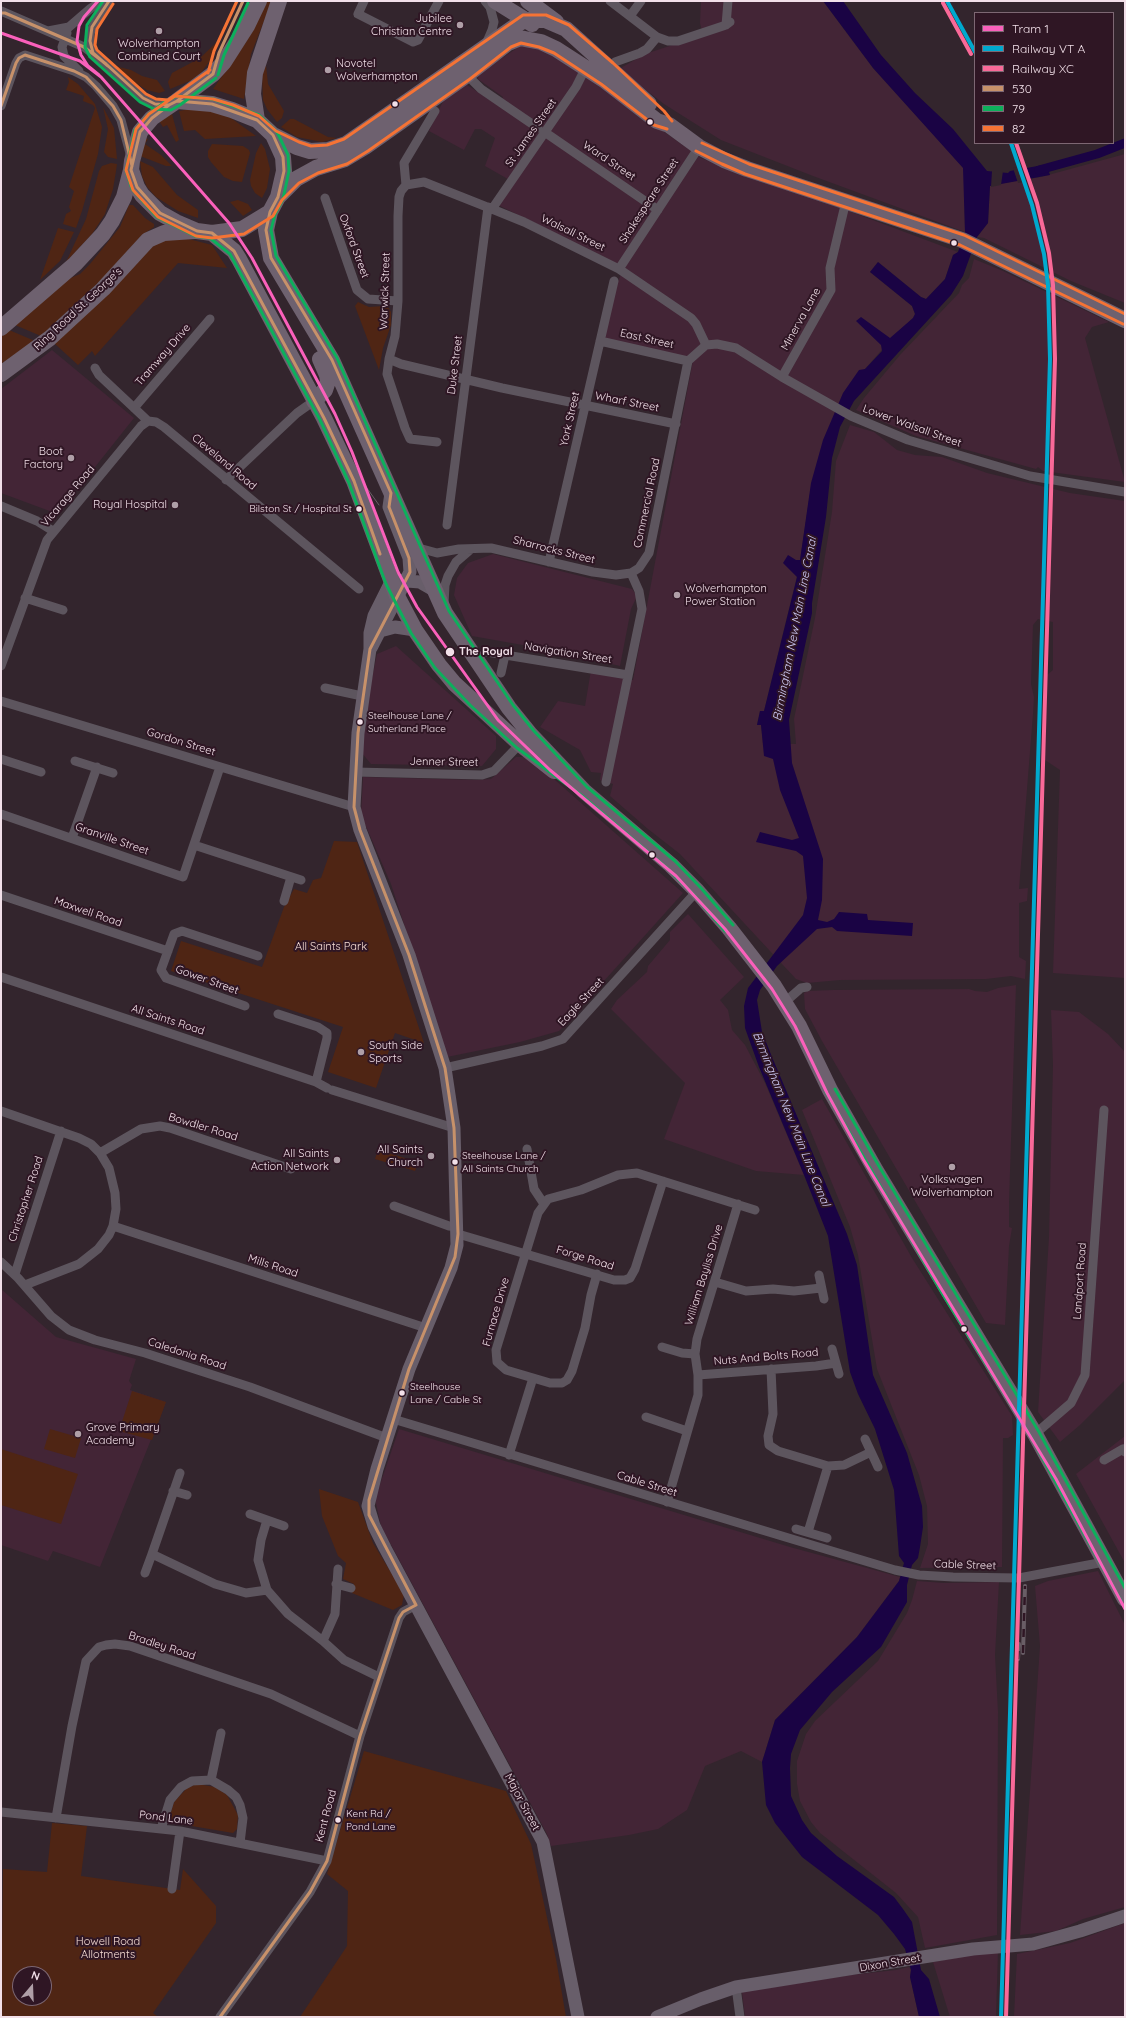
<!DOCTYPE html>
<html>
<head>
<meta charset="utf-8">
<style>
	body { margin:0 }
	#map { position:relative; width:1126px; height:2018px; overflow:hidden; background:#33252d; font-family:Quicksand,sans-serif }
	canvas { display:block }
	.frame { position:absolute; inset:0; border:2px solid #f2e0e9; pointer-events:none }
	.legend { position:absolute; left:974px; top:12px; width:140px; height:132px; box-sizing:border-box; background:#2f1624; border:1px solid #7d6773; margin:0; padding:5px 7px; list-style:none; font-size:12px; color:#f2e0e9 }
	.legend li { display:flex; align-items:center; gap:8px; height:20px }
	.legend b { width:20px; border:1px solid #7d6773 }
	.north { position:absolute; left:12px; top:1966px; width:40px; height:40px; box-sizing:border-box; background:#2f1624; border:1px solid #7d6773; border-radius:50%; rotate:19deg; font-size:11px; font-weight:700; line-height:16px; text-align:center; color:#f2e0e9 }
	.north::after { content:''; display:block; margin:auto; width:14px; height:18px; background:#af9fa7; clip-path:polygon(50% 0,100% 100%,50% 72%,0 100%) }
</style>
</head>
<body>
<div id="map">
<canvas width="1126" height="2018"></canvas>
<div class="frame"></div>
<ul class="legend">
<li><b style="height:5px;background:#fa60bb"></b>Tram 1</li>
<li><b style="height:5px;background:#00a9ce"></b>Railway VT A</li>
<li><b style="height:5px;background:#f96998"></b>Railway XC</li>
<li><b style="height:5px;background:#c7916a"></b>530</li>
<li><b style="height:5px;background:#0daf5c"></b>79</li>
<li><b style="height:5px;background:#f57335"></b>82</li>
</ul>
<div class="north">N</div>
</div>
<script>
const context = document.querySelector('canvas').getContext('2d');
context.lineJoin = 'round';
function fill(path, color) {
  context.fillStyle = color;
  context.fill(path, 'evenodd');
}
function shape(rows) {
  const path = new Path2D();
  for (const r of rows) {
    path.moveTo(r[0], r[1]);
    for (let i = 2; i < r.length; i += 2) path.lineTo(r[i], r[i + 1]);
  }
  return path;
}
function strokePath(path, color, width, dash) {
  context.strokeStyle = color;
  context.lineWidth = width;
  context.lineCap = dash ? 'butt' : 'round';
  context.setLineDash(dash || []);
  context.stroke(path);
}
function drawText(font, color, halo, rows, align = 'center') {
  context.font = font + ' Quicksand,sans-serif';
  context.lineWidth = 4;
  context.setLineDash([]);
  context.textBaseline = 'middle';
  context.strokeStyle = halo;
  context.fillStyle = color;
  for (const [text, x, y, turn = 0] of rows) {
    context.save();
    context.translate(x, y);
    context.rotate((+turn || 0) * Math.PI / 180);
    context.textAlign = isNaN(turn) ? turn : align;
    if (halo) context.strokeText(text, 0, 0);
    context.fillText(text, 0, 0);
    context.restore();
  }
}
fill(shape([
	[701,1,823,1,873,68,964,168,965,232,813,176,721,140,664,104,619,69,645,54,703,35,700,23],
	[525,43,563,60,701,158,744,175,830,204,958,252,953,255,945,279,926,299,921,297,878,262,870,272,912,306,915,314,913,318,893,337,865,369,810,494,800,560,796,560,797,576,764,711,760,711,757,724,761,725,763,743,796,744,794,719,815,618,832,512,836,461,850,425,874,432,897,450,915,455,942,457,987,473,1070,493,1125,501,1125,978,1053,973,1060,770,1045,760,1047,675,1053,670,1053,622,1038,619,1033,625,1031,684,1034,697,1033,714,1019,889,1028,888,1027,901,1019,903,1019,957,1026,961,1025,979,1011,976,986,979,840,980,807,983,796,979,680,854,648,829,610,796,613,784,600,780,601,773,591,772,580,750,540,727,558,701,585,706,591,670,633,680,693,360,604,339,615,289,624,267,498,205,513,182,485,166,495,138,481,129,475,129,464,150,429,131,446,95,464,83,498,105,503,97,478,79,479,73],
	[1125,154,1125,303,1071,281,984,238,977,237,988,223,990,186,992,185,1041,177],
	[974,259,1003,271,1109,322,1092,327,1085,338,1125,482,1043,471,1038,467,1036,469,916,436,856,410,864,398,900,355,959,293,962,285,969,278],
	[52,350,134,418,95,467,55,513,1,493,1,389],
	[493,554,632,589,637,596,631,609,620,666,562,652,472,636,454,595,457,578,468,563],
	[396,646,496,736,496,749,482,766,371,764,361,752,369,693,377,654],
	[516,757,529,757,683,893,559,1031,520,1042,447,1057,391,884,361,815,363,777,477,780,491,779],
	[688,914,744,977,720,1000,728,1010,732,1030,745,1045,765,1083,804,1175,756,1171,664,1139,685,1083,611,1009,617,1000,647,972,648,966,670,940,670,932],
	[1016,985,1009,1203,1009,1227,1012,1228,1009,1246,1005,1325,986,1323,822,1041,805,1009,804,993,807,991,833,990,969,989,975,991,987,992,998,988],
	[1051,1010,1079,1012,1108,1034,1125,1052,1125,1380,1080,1425,1060,1442,1038,1412,1049,1237,1053,1065],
	[822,1099,912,1258,1012,1416,1013,1435,1008,1438,1003,1438,1002,1567,920,1568,928,1544,927,1506,919,1475,877,1369,858,1255,850,1227,802,1110],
	[1,1289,56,1337,136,1359,129,1381,132,1385,130,1390,166,1402,100,1567,53,1551,48,1561,1,1545],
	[399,1429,790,1547,900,1577,899,1581,857,1637,775,1720,762,1762,741,1751,705,1766,687,1810,658,1829,629,1835,551,1846,547,1834,381,1526,375,1499],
	[1125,1436,1125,1563,1076,1474],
	[1098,1571,1125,1625,1125,1907,1083,1919,1056,1931,1020,1935,1040,1646,1035,1586,1048,1581],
	[917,1581,944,1583,999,1582,995,1655,998,1712,997,1935,925,1948,918,1917,896,1893,820,1833,811,1822,800,1801,797,1784,797,1761,806,1734,815,1721,878,1661,907,1613,912,1600],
	[1125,1923,1125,2017,1014,2017,1017,1954,1070,1943],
	[998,1950,996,2017,950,2017,933,1962],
	[909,1967,911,1970,910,1977,919,2017,745,2017,742,1992,851,1975,896,1970]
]), '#432536');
fill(shape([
	[266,1,274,1,268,11,251,54,244,99,213,89,246,42],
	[219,40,212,58,200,74,192,80,170,89,168,82,172,73,200,58],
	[266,65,268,84,284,111,282,118,277,122,267,109,263,100,262,75],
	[115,66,131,70,142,76,157,80,165,91,159,93,147,90,127,78],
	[68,77,78,84,95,104,102,127,98,154,82,211,76,228,63,224,66,214,71,211,69,207,74,191,69,187,95,108,93,105,83,101,84,96,66,90,69,82],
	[103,107,114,128,117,159,108,157,104,152,108,129],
	[196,108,215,111,231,118,256,136,205,139,195,130,184,131,179,111],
	[172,114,179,140,176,142,167,125,163,127,159,121],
	[290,119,294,119,328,137,337,138,322,142,297,137,281,127],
	[145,138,148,139,145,144,161,155,172,166,166,166,140,156],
	[261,143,265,149,270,169,267,188,262,198,255,193,251,186,250,180,256,153],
	[212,144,243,146,249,150,250,153,242,182,233,181,224,177,211,162,208,157,208,151],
	[140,161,153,167,177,195,198,210,198,218,178,211,156,197,147,187,142,176],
	[111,163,117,164,116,171,113,189,105,214,92,234,66,262,86,219,99,171,102,166],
	[238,200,248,204,252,210,243,216,230,202],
	[129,205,133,205,145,218,154,224,154,227,142,235,102,279,41,336,15,325,66,280,80,274,90,264,120,227],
	[58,228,74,232,60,261,40,280],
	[185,238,212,245,227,268,178,263,95,356,92,351,78,365,54,343,153,245,167,239],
	[358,302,369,307,384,306,388,307,391,312,391,325,383,348,379,370,355,306],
	[9,330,35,341,1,364,1,336],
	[334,841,357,842,424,1043,395,1033,376,1088,328,1072,343,1027,171,971,181,941,262,967,284,907,294,889,307,893,313,880,321,878],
	[378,1150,418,1162,415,1171,375,1159],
	[132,1391,166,1402,152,1440,119,1431],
	[50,1429,81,1438,75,1458,44,1449],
	[1,1449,78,1474,61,1524,1,1505],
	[319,1489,358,1502,373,1543,404,1594,402,1605,393,1610,352,1593,354,1584,343,1579,346,1563,338,1556,322,1516],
	[364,1751,506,1791,531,1844,556,1959,566,2017,300,2017,347,1946,348,1891,327,1874],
	[197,1784,215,1787,227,1795,238,1815,237,1829,233,1833,168,1822,174,1802,187,1788],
	[52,1823,87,1826,81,1876,180,1890,183,1869,216,1906,216,1923,153,2013,158,2017,1,2017,3,1869,47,1872],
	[20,1974,44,1974,44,1998,20,1998]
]), '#4f2514');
fill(shape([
	[823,1,843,1,881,55,915,93,953,129,987,171,1008,173,1010,171,1043,165,1051,167,1049,172,1050,175,990,186,988,223,977,237,963,276,951,295,854,401,840,427,832,458,826,517,812,603,812,613,789,720,792,763,823,859,822,900,818,920,827,922,834,919,839,912,867,914,868,920,913,923,912,936,837,931,832,927,817,929,777,966,760,990,757,1000,762,1032,772,1057,847,1234,857,1265,873,1375,907,1453,922,1506,923,1527,920,1547,918,1558,912,1565,907,1585,907,1602,881,1647,832,1692,800,1730,791,1754,790,1768,791,1796,802,1820,811,1833,837,1856,894,1897,903,1909,912,1922,921,1970,929,1979,940,2017,919,2017,910,1977,911,1970,905,1949,894,1934,878,1915,802,1857,775,1823,766,1805,762,1762,775,1720,857,1637,899,1581,904,1563,899,1556,894,1490,875,1429,858,1394,850,1372,828,1236,804,1175,759,1067,745,1028,744,1006,748,988,803,915,807,898,803,856,796,851,756,842,760,832,792,840,799,838,780,790,773,759,764,756,761,725,757,725,760,711,764,711,797,577,783,563,788,555,796,560,800,560,811,483,823,440,843,393,859,370,865,369,882,351,881,345,856,321,861,317,890,338,913,318,915,314,912,306,870,272,878,262,921,297,926,299,945,279,953,255,958,252,965,232,963,168,873,68]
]), '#1a0344');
fill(shape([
	[1026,166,1031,181,1018,183,1013,168],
	[992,171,1003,171,1001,185,991,187]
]), '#33252d');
strokePath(shape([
	[1039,170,1097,154,1125,143]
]), '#1a0344', 9);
strokePath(shape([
	[364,1,358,14,413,42,418,40,439,1],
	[485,1,490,7,494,22,492,30,486,44],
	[610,1,657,37,668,41,678,41,726,25,730,22],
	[1,11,84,47,106,64,143,98,155,104,169,105],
	[630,16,641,1],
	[726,25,728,1],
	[48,31,69,27,91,8,102,1],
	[67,33,62,47,64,56,79,71],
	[93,53,90,41,90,33,96,21,109,1],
	[608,72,615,62,640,53,647,49,657,37],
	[467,75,481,89,538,128],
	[1,106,16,63,19,58,25,55,74,71,86,77,96,86,113,106,121,120,131,157],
	[546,133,658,210],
	[406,185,404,163,435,111],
	[325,198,357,290,368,299,398,301],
	[492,209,576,87,585,69],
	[619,269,699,147],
	[600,341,688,361],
	[706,345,717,344,736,348,782,377,851,416,908,440,1030,476,1125,492],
	[389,359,401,364,502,388,676,424],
	[95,368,99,375,148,421,156,422,164,427,359,589],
	[782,377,831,290,830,268,846,201],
	[134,408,210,319],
	[437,442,410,439,405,428,387,374,389,359,395,336,398,301,398,216,399,197,401,191,406,185,424,182,492,209,524,222,619,269,691,318,696,324,706,345],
	[226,480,297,413,314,401],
	[1,506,37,521,53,531],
	[447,525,488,207],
	[415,547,437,553,459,549,491,548,593,572,616,575,631,573,639,568,649,553,688,361,706,345],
	[549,562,614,281],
	[25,598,63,610],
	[444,604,445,585,448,576,456,562,471,549],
	[487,652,628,675],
	[1,666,47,540,141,426,148,421],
	[501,673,505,655],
	[325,688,362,696],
	[1,701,354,807],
	[1,759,41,772],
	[75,761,113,773],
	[355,772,482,775,494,771,520,744],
	[606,782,642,609,639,591,631,573],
	[1,814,183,877,220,767],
	[72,838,97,767],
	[194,845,301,880],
	[1,895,168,951],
	[284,901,291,877],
	[1,977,316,1082,327,1088],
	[785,1002,801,988,807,987],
	[245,1006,166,978,161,970,174,934,182,931,258,956],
	[278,1014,318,1027,327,1033,327,1038,316,1082],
	[445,1068,542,1046,563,1039,697,891],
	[332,1090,454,1128],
	[1,1111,79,1138,91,1144,100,1153,141,1129,160,1126,170,1128,291,1169],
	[527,1149,534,1189,544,1204],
	[394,1206,449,1226,458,1227],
	[113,1226,426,1328],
	[458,1234,614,1280,625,1280,630,1278,635,1269,663,1181],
	[1,1262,18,1278,51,1316,69,1330,95,1340,145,1353,250,1387,387,1438],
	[15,1274,61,1131],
	[597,1274,591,1295,585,1328,572,1371,567,1380,562,1383,550,1383,506,1370,497,1362,496,1350,538,1213,548,1199,581,1190,618,1175,637,1173,755,1210],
	[819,1275,824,1299],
	[715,1282,746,1291,773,1289,794,1291,821,1288],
	[25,1285,79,1264,98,1249,109,1235,113,1226,116,1209,115,1193,109,1168,100,1153],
	[662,1347,682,1353,695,1354],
	[832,1349,839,1374],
	[771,1369,773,1414,768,1436,769,1445,778,1451,828,1466],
	[698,1375,816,1366,836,1363],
	[646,1417,687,1431],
	[393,1419,895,1570,919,1575,953,1577,1019,1578,1104,1562],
	[1035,1434,1071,1403,1085,1375,1104,1110],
	[865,1439,878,1467],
	[509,1455,533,1378],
	[1104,1460,1123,1449,1125,1452],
	[180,1473,152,1554,215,1584,246,1593,267,1590],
	[173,1491,187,1495],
	[667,1502,698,1395,698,1375,695,1354,697,1339,738,1204],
	[250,1514,284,1526],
	[267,1520,261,1540,258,1560,267,1590,288,1614,323,1641,344,1660,379,1677],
	[796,1529,827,1538],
	[808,1532,828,1466,844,1465,871,1452],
	[145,1573,152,1554],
	[336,1584,351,1588],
	[323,1641,335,1614,338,1569],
	[211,1780,221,1733],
	[1,1812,180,1831,327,1861],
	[56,1818,72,1726,86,1661,99,1647,106,1645,115,1644,130,1646,271,1694,360,1736],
	[161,1829,170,1800,181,1787,192,1781,211,1780,228,1790,236,1797,240,1805,243,1818,240,1843],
	[172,1889,180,1831],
	[736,1987,740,2017],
	[220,2017,310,1892,327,1861,360,1736,399,1618,403,1612,416,1605]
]), '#5d555e', 9);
strokePath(shape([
	[434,590,420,582,394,580,391,582,374,616,370,633,370,649,358,733,354,807,360,830,409,955,445,1068,454,1128,457,1245,451,1268,409,1369,377,1469,368,1506,374,1526,385,1548,543,1842,578,2017],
	[380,631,395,627,415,630],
	[371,648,410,572,409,558,389,507,391,493],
	[657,2017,701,1999,736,1987,973,1949,1033,1944,1080,1931,1125,1916]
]), '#685e6a', 13);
strokePath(shape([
	[495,1,532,24],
	[528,1,556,22],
	[177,101,212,104,232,110,257,120,273,135,283,157,284,171,278,197,270,212,242,229,212,233,197,231,176,222,160,213,142,195,137,187,131,170,132,161,140,132,152,118,177,101],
	[177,101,213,74,224,62,247,26,259,1],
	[257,120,253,94,255,73,279,1],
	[273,135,297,147,310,151,328,150,346,144,524,20,545,20,566,29,649,104],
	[278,197,296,179,316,168,345,159,365,147,467,75,508,43,520,38,530,40,541,42,556,49,604,80,657,121,669,125,699,147,724,160,747,169,962,240,1125,320],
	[270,212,266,230,271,258,332,360,445,613,509,708,530,734,584,791,671,865,697,891,729,928,774,986,799,1026,830,1090,876,1171,1035,1434,1125,1599],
	[212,233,234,251,239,259,324,418,354,481,397,596,415,630,439,665,454,683,520,744,554,771],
	[1,328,75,264,103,234,112,221,124,197,131,170],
	[1,374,50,338,103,289,148,240,164,233,194,231],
	[314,401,325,390,328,381,327,375,320,359]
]), '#6e616f', 16);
strokePath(shape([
	[364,484,379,505]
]), '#695e66', 1);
const rail = shape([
	[1023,1653,1025,1586],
	[1018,1659,1019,1644]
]);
strokePath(rail, '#695e66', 4);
strokePath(rail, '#2f1624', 2.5, [8]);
strokePath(shape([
	[1,13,5,13,84,47,106,64,143,98,155,104,169,105,177,101,213,74],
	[108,66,93,53,90,41,92,27,109,1],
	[213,74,219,53,243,1],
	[1,106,16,63,19,58,25,55,74,71,86,77,113,106,121,120,132,166],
	[391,493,389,507,409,558,410,572,370,649,358,733,354,807,360,830,409,955,445,1068,454,1128,458,1234,455,1257,409,1369,369,1500,369,1515,416,1605],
	[380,554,354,481,324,418,234,251,212,233,197,231,160,213,137,187,131,170,140,132,152,118,169,105,177,101,212,104,257,120,273,135,283,157,284,171,278,197,270,212,266,230,271,258,332,360,391,493],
	[220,2017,310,1892,327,1861,360,1736,399,1618,403,1612,416,1605]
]), '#c7916a', 3);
strokePath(shape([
	[103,1,87,25,85,47,90,57,140,102,154,109,171,110,180,105,216,78],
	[218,75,224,55,248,3],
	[725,931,693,894,668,869,581,795,517,748,470,705,435,668,411,633,386,584,349,483,320,420,230,254,210,238,195,236,157,217,132,189,126,170,135,130,149,114,166,101,177,96,213,99,259,115,277,132,288,155,289,171,283,199,275,214,271,230,276,256,337,358,449,611,513,705,534,731,587,787,675,861,701,888,733,925],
	[835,1089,880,1168,1039,1432,1125,1588],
	[826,1092,942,1293,1031,1437,1121,1601]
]), '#0daf5c', 3);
strokePath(shape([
	[113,4,97,29,95,45,97,50,146,94,156,99,168,100,210,70],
	[208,73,214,51,237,1],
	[667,129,654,125,601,84,554,53,539,47,521,43,511,47,470,79,368,151,347,164,318,173,299,183,282,200,273,216,244,234,212,238,196,236,158,217,133,190,126,170,136,129,149,114,175,96,213,99,233,105,259,116,276,131,299,142,311,146,327,145,344,139,523,15,546,15,569,25,613,63,664,111,672,121],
	[702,143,749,164,964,235,1125,314],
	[696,151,722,164,745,174,960,245,1123,324]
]), '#f57335', 3);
strokePath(shape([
	[947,1,975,52],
	[1001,2017,1050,359,1048,285,1044,254,1032,205,1011,143]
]), '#00a9ce', 4);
strokePath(shape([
	[943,3,971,54],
	[1006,2017,1055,359,1053,285,1049,253,1037,203,1016,143]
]), '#f96998', 4);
strokePath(shape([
	[98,1,84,17,79,26,77,41,81,55,88,66,99,75],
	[1,33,80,61,101,77,229,223,252,258,335,414,352,452,398,572,417,607,498,720,550,770,676,876,725,929,772,989,795,1026,827,1093,863,1159,1056,1479,1125,1609]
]), '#fa60bb', 3);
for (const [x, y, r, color] of [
	[460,25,4,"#af9fa7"],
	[159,31,4,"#af9fa7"],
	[328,70,4,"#af9fa7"],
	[395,104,3.5,"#f2e0e9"],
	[650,122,3.5,"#f2e0e9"],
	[954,243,3.5,"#f2e0e9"],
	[71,458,4,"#af9fa7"],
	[175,505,4,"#af9fa7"],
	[359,509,3.5,"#f2e0e9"],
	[677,595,4,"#af9fa7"],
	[450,652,5,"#f2e0e9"],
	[360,722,3.5,"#f2e0e9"],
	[652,855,3.5,"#f2e0e9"],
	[361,1052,4,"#af9fa7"],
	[431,1156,4,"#af9fa7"],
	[337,1160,4,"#af9fa7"],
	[455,1162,3.5,"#f2e0e9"],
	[952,1167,4,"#af9fa7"],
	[964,1329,3.5,"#f2e0e9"],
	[402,1393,3.5,"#f2e0e9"],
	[78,1434,4,"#af9fa7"],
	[338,1820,3.5,"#f2e0e9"]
]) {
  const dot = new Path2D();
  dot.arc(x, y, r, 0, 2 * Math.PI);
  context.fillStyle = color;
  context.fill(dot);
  strokePath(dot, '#2f1624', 1.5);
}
drawText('10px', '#f2e0e9', '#2f1624', [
	["Bilston St / Hospital St",352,509,"right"],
	["Steelhouse Lane /",368,716],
	["Sutherland Place",368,729],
	["Steelhouse Lane /",462,1156],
	["All Saints Church",462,1169],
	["Steelhouse",410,1387],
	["Lane / Cable St",410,1400],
	["Kent Rd /",346,1814],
	["Pond Lane",346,1827]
], 'left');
drawText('11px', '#f2e0e9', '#2f1624', [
	["Jubilee",452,19],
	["Christian Centre",452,32],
	["Wolverhampton",159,44,"center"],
	["Combined Court",159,57,"center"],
	["Novotel",336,64,"left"],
	["Wolverhampton",336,77,"left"],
	["Boot",63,452],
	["Factory",63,465],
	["Royal Hospital",167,505],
	["Wolverhampton",685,589,"left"],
	["Power Station",685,602,"left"],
	["South Side",369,1046,"left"],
	["Sports",369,1059,"left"],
	["All Saints",423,1150],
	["Church",423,1163],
	["All Saints",329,1154],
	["Action Network",329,1167],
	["Volkswagen",952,1180,"center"],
	["Wolverhampton",952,1193,"center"],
	["Grove Primary",86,1428,"left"],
	["Academy",86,1441,"left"]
], 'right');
drawText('11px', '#f2e0e9', '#2f1624', [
	["St James Street",531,133,-55],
	["Ward Street",609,161,34],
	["Shakespeare Street",649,201,-57],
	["Walsall Street",573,233,26],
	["Oxford Street",354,246,70],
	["Warwick Street",385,291,-88],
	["Ring Road St. George's",78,309,-43],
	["Minerva Lane",801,319,-61],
	["East Street",647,339,13],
	["Tramway Drive",163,355,-49],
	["Duke Street",455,365,-83],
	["Wharf Street",627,402,11],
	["York Street",570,419,-77],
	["Lower Walsall Street",912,426,20],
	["Cleveland Road",224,462,40],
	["Vicarage Road",68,496,-50],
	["Commercial Road",647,503,-78],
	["Sharrocks Street",554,550,14],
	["Navigation Street",568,653,9],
	["Gordon Street",181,742,17],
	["Jenner Street",444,762,1],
	["Granville Street",112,839,19],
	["Maxwell Road",88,912,19],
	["Gower Street",207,980,20],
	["Eagle Street",581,1002,-47],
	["All Saints Road",168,1020,18],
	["Bowdler Road",203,1127,17],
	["Christopher Road",26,1199,-72],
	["Forge Road",585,1258,17],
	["Mills Road",273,1266,18],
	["William Bayliss Drive",704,1275,-73],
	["Landport Road",1080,1281,-86],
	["Furnace Drive",496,1312,-74],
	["Caledonia Road",187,1354,18],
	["Nuts And Bolts Road",766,1357,-5],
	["Cable Street",647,1484,17],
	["Cable Street",965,1565,2],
	["Bradley Road",162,1646,18],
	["Major Street",522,1802,62],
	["Kent Road",326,1816,-75],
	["Pond Lane",166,1818,7],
	["Dixon Street",890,1963,-10]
]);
drawText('bold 11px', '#f2e0e9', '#2f1624', [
	["The Royal",459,652]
], 'left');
drawText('11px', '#f6ddd4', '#2f1624', [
	["All Saints Park",331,947],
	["Howell Road",108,1942],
	["Allotments",108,1955]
]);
drawText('italic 12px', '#d1cefa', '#2f1624', [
	["Birmingham New Main Line Canal",795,629,-79],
	["Birmingham New Main Line Canal",791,1119,68]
]);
</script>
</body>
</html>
